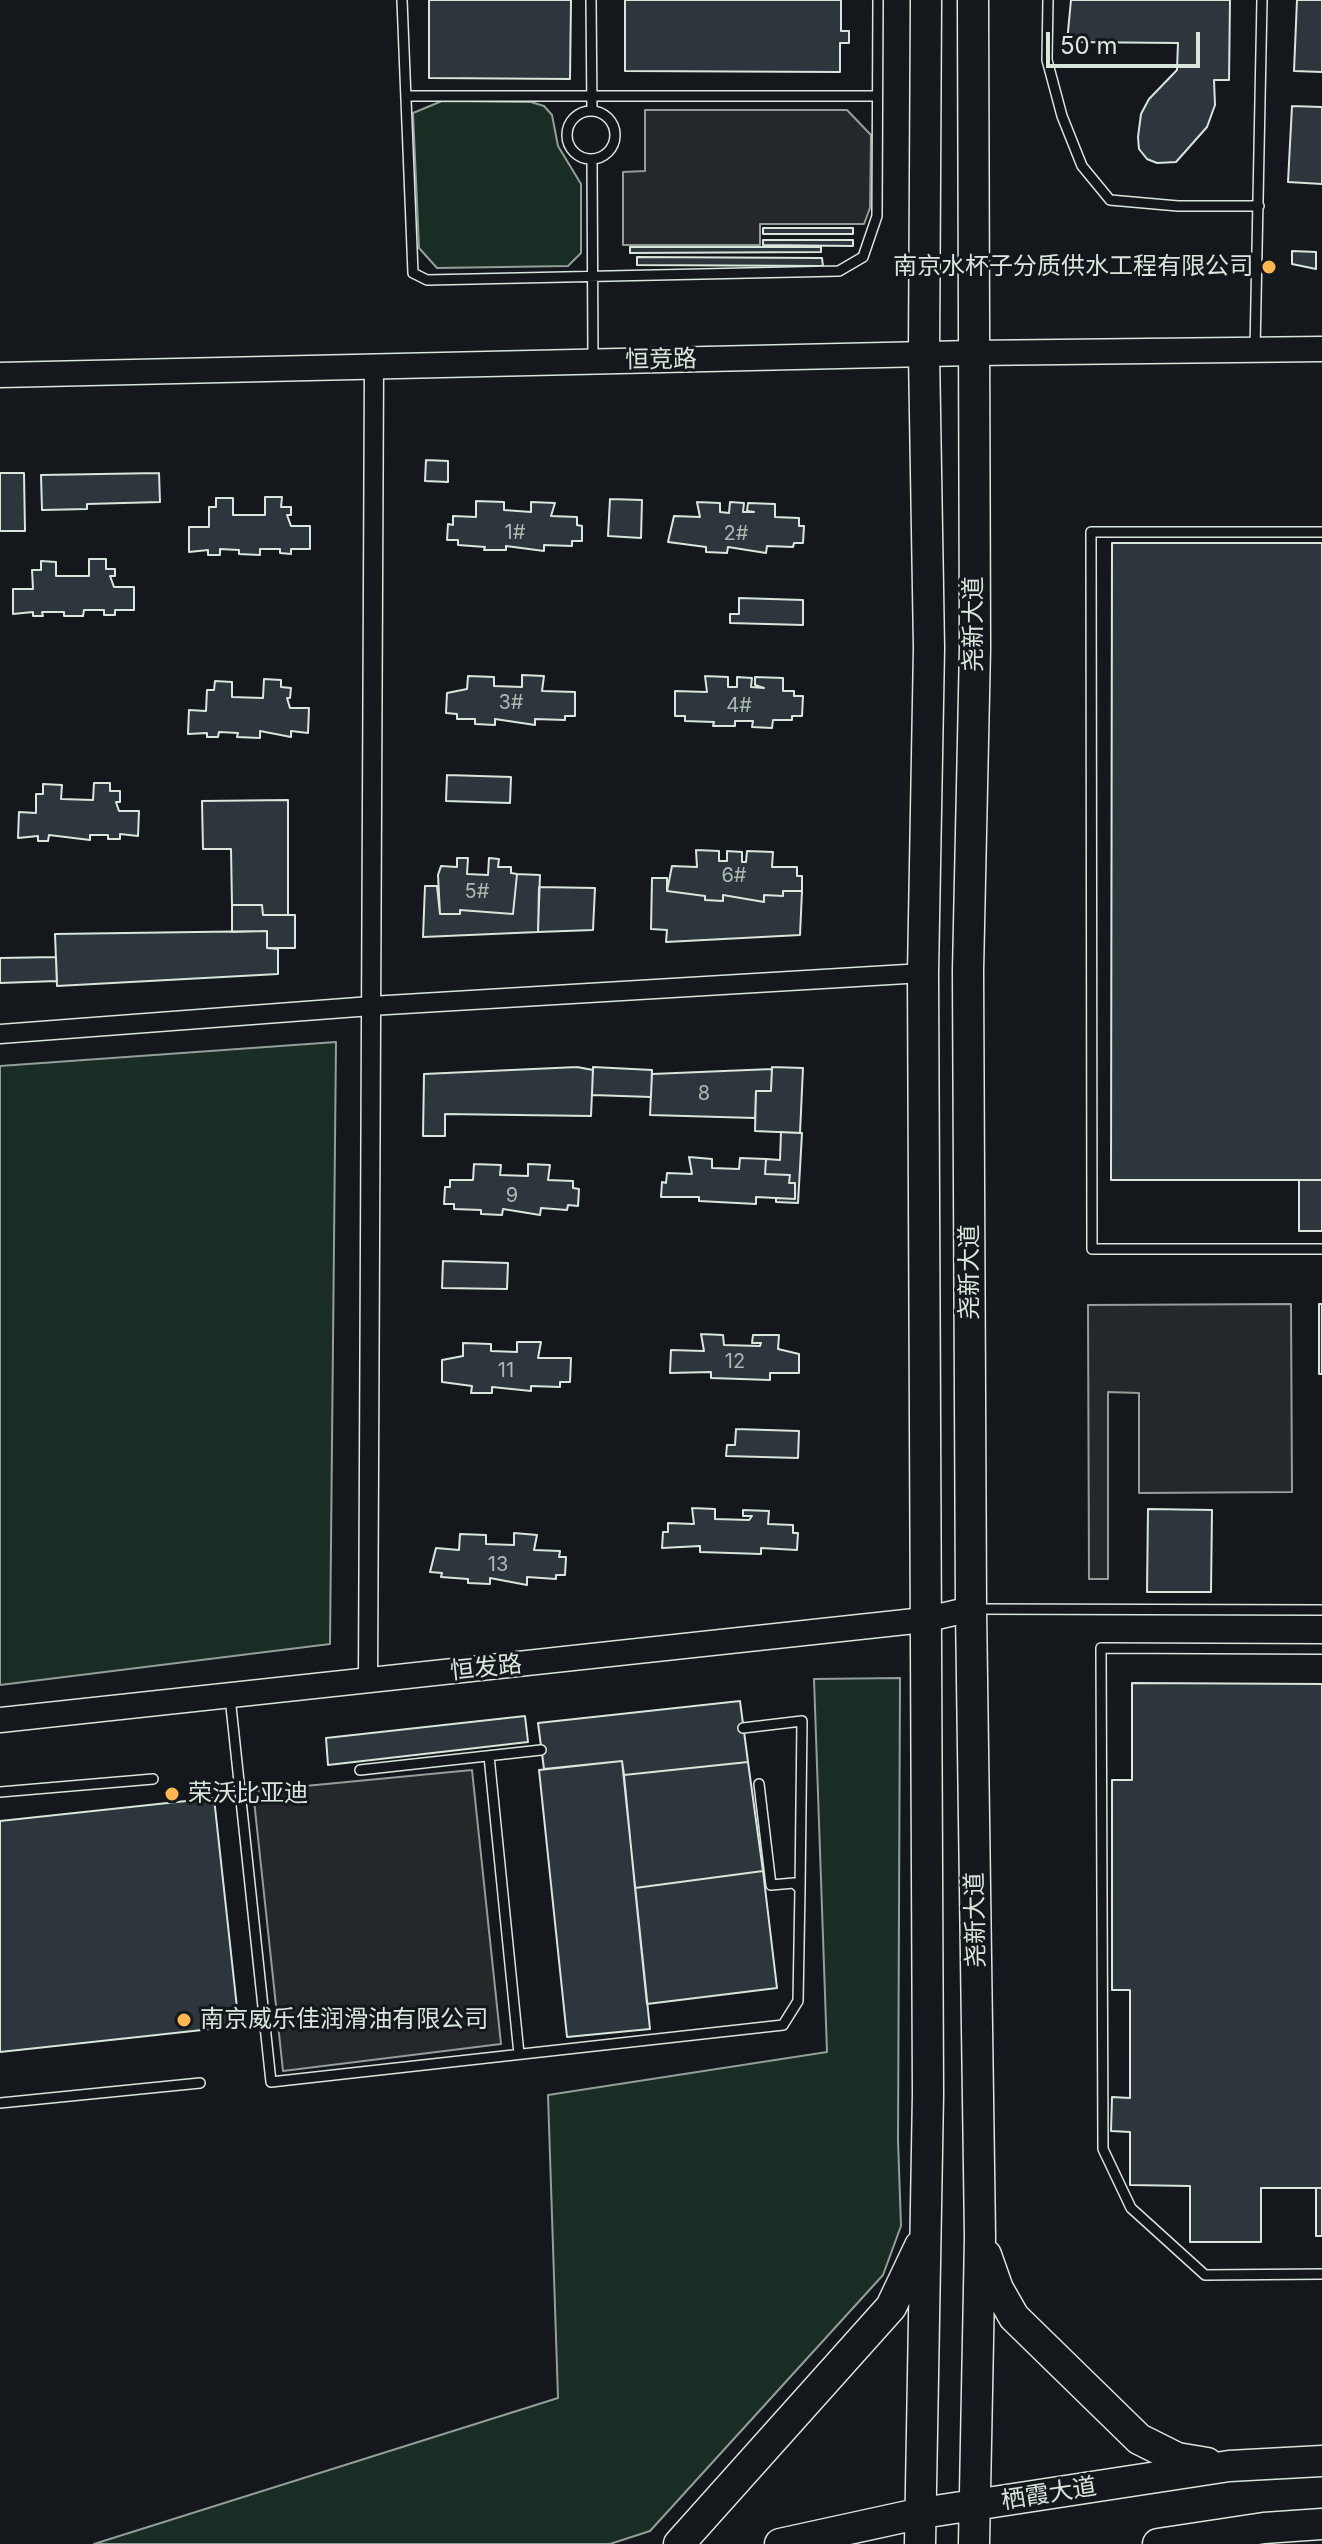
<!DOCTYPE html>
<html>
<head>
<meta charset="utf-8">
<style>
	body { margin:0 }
	#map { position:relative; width:1322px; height:2544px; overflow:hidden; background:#14181c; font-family:Inter,sans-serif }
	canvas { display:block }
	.scale { position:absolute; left:1046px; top:32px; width:154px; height:36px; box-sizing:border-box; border:4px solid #d8e6dc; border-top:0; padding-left:10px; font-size:24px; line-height:28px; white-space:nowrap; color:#d8e6dc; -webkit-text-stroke:6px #14181c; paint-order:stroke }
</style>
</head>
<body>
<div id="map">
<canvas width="1322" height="2544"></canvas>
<div class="scale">50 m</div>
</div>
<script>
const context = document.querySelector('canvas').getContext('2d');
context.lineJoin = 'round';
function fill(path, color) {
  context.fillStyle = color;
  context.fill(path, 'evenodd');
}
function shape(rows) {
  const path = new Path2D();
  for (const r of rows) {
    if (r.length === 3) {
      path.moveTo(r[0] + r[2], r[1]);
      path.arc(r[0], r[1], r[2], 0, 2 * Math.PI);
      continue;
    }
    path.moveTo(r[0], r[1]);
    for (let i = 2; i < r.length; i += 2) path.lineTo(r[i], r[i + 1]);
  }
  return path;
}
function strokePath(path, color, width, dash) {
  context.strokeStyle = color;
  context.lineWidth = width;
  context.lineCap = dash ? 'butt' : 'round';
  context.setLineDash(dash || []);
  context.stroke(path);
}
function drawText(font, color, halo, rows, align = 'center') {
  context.font = font + ' Inter,"Noto Sans SC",sans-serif';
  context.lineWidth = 6;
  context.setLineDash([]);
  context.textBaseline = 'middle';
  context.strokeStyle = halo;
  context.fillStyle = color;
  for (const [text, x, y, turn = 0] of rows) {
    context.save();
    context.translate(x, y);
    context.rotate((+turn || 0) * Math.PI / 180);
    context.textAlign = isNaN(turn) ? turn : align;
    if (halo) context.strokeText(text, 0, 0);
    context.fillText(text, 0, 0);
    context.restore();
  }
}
const green = shape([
	[442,101,531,102,544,106,552,115,558,146,581,184,581,253,568,266,437,268,419,248,413,113,442,101],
	[336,1042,330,1644,0,1685,0,1066,336,1042],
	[900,1678,898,2140,901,2226,883,2275,650,2531,610,2544,94,2544,558,2398,548,2095,827,2052,814,1679,900,1678]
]);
fill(green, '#1a2d24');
strokePath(green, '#939e99', 2);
const parking = shape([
	[645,110,847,110,871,135,870,208,864,224,760,224,760,245,623,245,623,172,645,171,645,110],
	[1291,1304,1292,1492,1139,1493,1139,1393,1108,1392,1108,1579,1089,1579,1088,1305,1291,1304],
	[472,1770,501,2044,283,2071,253,1791,472,1770]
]);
fill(parking, '#24282b');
strokePath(parking, '#939e99', 2);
const building = shape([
	[429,0,571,0,570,79,429,78,429,0],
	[625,0,841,0,841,31,849,31,849,43,840,43,840,72,625,71,625,0],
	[1071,0,1230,0,1229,80,1214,80,1215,105,1207,127,1176,162,1157,163,1147,159,1139,149,1138,137,1141,114,1149,99,1177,70,1178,43,1067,42,1071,0],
	[1297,0,1322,0,1322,72,1294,71,1297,0],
	[1292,106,1322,107,1322,184,1288,182,1292,106],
	[763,228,853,228,853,234,763,234,763,228],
	[763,240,853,240,853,246,763,245,763,240],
	[630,247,821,247,821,252,630,253,630,247],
	[1292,251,1316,252,1316,269,1292,264,1292,251],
	[637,257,822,258,823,266,637,265,637,257],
	[426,460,448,461,448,482,425,481,426,460],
	[0,473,24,473,25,531,0,531,0,473],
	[159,473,160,502,87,504,87,509,42,510,41,475,159,473],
	[265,497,282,497,281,507,291,507,291,515,287,515,291,526,310,526,310,549,291,549,291,554,280,553,280,549,260,549,260,555,239,554,239,550,220,549,220,555,208,555,208,550,189,552,189,527,209,527,209,507,216,507,216,498,233,498,233,515,265,515,265,497],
	[610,499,642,500,641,538,608,536,610,499],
	[476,501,504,502,504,510,531,512,531,502,555,503,551,516,577,517,577,525,582,526,582,541,572,541,572,546,544,545,544,551,506,546,506,550,484,550,485,547,458,545,458,540,447,540,448,524,453,525,453,516,476,517,476,501],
	[697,502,720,503,720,512,729,513,730,502,744,503,743,512,754,512,747,511,748,503,775,504,775,517,799,518,799,526,804,526,803,543,794,543,793,547,767,546,766,553,728,547,727,553,706,552,706,547,668,542,674,516,700,517,697,502],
	[1112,543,1322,543,1322,1180,1111,1180,1112,543],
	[89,559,106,559,106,569,115,569,115,576,110,576,114,587,134,587,134,610,115,610,115,615,104,615,104,610,84,610,83,616,64,616,64,612,42,612,43,616,33,616,33,612,13,614,13,589,33,589,32,570,41,570,41,561,56,562,56,576,89,576,89,559],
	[739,598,803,600,803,625,730,623,730,614,739,614,739,598],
	[522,675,544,676,542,691,575,692,575,716,565,716,565,720,535,719,535,725,495,719,495,725,475,724,475,719,457,719,457,714,446,713,447,693,467,689,468,676,494,677,494,686,522,687,522,675],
	[705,676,728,677,728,687,737,687,737,677,752,678,751,687,764,688,755,685,755,677,783,678,783,691,794,691,794,696,803,696,802,716,792,716,792,720,773,720,772,728,752,727,753,721,735,721,735,726,713,726,714,722,685,721,685,716,675,716,675,691,707,692,705,676],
	[264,679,281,680,281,687,291,688,290,698,287,698,290,708,309,708,308,733,291,731,291,737,260,731,260,738,237,737,238,733,219,732,218,737,207,737,207,733,188,734,189,710,206,711,207,690,214,690,215,681,232,682,232,697,263,698,264,679],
	[447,775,511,777,510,803,446,801,447,775],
	[94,783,110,783,110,791,120,791,120,802,116,802,119,811,139,811,138,836,120,834,120,839,108,839,108,835,90,835,90,840,49,835,48,841,38,841,38,836,18,838,19,812,36,813,36,794,43,794,43,784,62,785,61,799,93,800,94,783],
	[288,800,288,915,263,915,262,905,232,905,231,849,203,849,202,801,288,800],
	[696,850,719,851,719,861,727,861,727,851,742,852,742,862,746,862,747,851,773,852,772,867,797,867,797,876,802,876,802,891,783,891,783,896,764,895,764,902,723,895,723,901,705,900,705,896,667,891,672,866,697,867,696,850],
	[457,858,468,858,467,874,488,875,489,858,499,859,498,867,511,867,511,873,517,874,513,914,460,910,460,914,440,914,438,875,441,866,457,867,457,858],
	[517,874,540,875,538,932,423,937,425,886,437,886,440,914,460,914,460,910,513,914,517,874],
	[652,878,667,878,667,891,705,896,705,900,723,901,723,895,764,902,764,895,783,896,783,891,802,891,800,935,666,942,667,930,651,929,652,878],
	[539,887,595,888,593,930,538,932,539,887],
	[232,905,262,905,263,915,295,915,295,948,267,948,267,931,232,932,232,905],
	[267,931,267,948,278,949,278,974,57,986,55,934,267,931],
	[56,957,57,981,0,983,0,958,56,957],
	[577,1067,593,1070,591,1116,445,1114,445,1136,423,1136,424,1074,577,1067],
	[593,1067,652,1070,651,1097,592,1095,593,1067],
	[772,1067,803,1068,800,1133,755,1131,756,1091,771,1091,772,1067],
	[772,1069,771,1091,756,1091,755,1118,650,1115,652,1074,772,1069],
	[781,1132,802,1133,798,1203,776,1202,776,1198,795,1199,795,1183,789,1183,790,1175,765,1174,766,1159,780,1160,781,1132],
	[689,1157,712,1159,712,1168,739,1169,740,1158,766,1159,765,1174,790,1175,789,1183,795,1183,795,1199,756,1197,756,1204,699,1201,699,1197,661,1197,662,1182,666,1183,667,1173,692,1174,689,1157],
	[474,1164,501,1165,500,1175,528,1176,528,1164,550,1165,548,1180,573,1181,573,1188,579,1189,578,1206,568,1205,567,1210,541,1208,540,1215,503,1209,502,1215,481,1214,481,1210,454,1209,454,1204,444,1204,445,1187,450,1187,450,1180,473,1180,474,1164],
	[1299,1180,1322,1180,1322,1231,1299,1231,1299,1180],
	[443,1261,508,1263,507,1289,442,1288,443,1261],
	[1319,1304,1322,1304,1322,1374,1319,1374,1319,1304],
	[701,1334,723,1335,724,1345,760,1346,761,1343,752,1343,753,1335,779,1335,778,1349,799,1354,799,1373,770,1373,770,1380,711,1378,711,1372,670,1373,671,1350,704,1351,701,1334],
	[517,1342,541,1342,538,1358,571,1358,570,1382,560,1382,560,1387,531,1386,531,1391,492,1387,492,1393,471,1393,472,1386,442,1382,442,1360,463,1356,463,1343,491,1344,491,1351,517,1352,517,1342],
	[736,1429,799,1431,798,1458,726,1456,727,1445,735,1445,736,1429],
	[692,1508,715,1509,715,1519,749,1520,752,1516,743,1516,743,1510,769,1511,768,1524,793,1525,793,1533,798,1533,797,1550,761,1548,761,1554,700,1552,700,1546,662,1548,663,1532,668,1532,668,1523,694,1524,692,1508],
	[1148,1509,1212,1510,1211,1592,1147,1592,1148,1509],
	[514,1533,537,1535,534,1550,560,1551,559,1557,566,1557,565,1575,556,1575,556,1579,527,1577,527,1585,490,1578,490,1584,468,1583,468,1579,441,1577,442,1573,430,1572,436,1548,459,1550,460,1534,486,1535,486,1544,514,1545,514,1533],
	[1132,1683,1322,1684,1322,2188,1261,2188,1261,2242,1190,2242,1190,2186,1130,2185,1130,2132,1111,2131,1112,2097,1130,2098,1130,1990,1112,1990,1112,1780,1132,1780,1132,1683],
	[740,1701,748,1762,624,1775,622,1761,544,1769,538,1723,740,1701],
	[525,1716,528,1742,328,1765,326,1738,525,1716],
	[622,1761,650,2029,567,2037,539,1770,622,1761],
	[748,1762,763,1871,635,1888,624,1775,748,1762],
	[214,1798,239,2026,0,2052,0,1821,214,1798],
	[763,1871,777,1988,647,2004,635,1888,763,1871],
	[1316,2188,1322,2188,1322,2236,1316,2236,1316,2188]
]);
fill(building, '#2c363c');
strokePath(building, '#d8e6dc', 2);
const service = shape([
	[402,0,413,273,427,280,839,271,863,257,877,216,878,0],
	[591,0,592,111],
	[1048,0,1047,60,1062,116,1082,166,1110,200,1178,206,1259,206],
	[406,96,877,96],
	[591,135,24],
	[592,159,593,360],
	[1255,350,1262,0],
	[1322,532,1091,532,1092,1249,1322,1249],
	[974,1609,1322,1610],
	[1322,1649,1101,1648,1103,2149,1131,2208,1205,2275,1322,2274],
	[230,1697,271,2082,783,2025,798,2001,800,1889,794,1883,771,1885,759,1784],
	[743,1728,802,1721,800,1889],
	[489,1756,519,2054],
	[360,1770,541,1750],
	[0,1792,153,1779],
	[0,2103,200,2083]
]);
const minor = shape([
	[0,1034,371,1006,923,973],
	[368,1681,374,367]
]);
const tertiary = shape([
	[0,375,972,353,1322,349],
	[0,1720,924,1620,971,1609]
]);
const primary = shape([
	[973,0,975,648,968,971,971,1609,980,2238,974,2544],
	[986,2255,998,2289,1014,2317,1139,2439,1177,2458,1207,2463],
	[679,2544,891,2307,920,2246],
	[780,2544,922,2513,1229,2466,1322,2461],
	[920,2544,928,2094,923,973,929,648,924,354,926,0],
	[1158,2544,1264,2528,1322,2524]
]);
strokePath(service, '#d8e6dc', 12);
strokePath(minor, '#d8e6dc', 21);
strokePath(tertiary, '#d8e6dc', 27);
strokePath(primary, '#d8e6dc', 33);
strokePath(service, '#14181c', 9);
strokePath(minor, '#14181c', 18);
strokePath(tertiary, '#14181c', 24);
strokePath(primary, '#14181c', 30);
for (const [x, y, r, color] of [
	[1269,267,8,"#ffb74d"],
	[172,1794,8,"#ffb74d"],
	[184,2020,8,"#ffb74d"]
]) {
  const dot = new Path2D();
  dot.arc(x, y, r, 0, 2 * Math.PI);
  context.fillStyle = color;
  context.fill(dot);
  strokePath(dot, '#14181c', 3);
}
drawText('20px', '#adbab4', null, [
	["1#",515,533],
	["2#",736,534],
	["3#",511,703],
	["4#",739,706],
	["6#",734,876],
	["5#",477,892],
	["8",704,1094],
	["9",512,1196],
	["12",735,1362],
	["11",506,1371],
	["13",498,1565]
]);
drawText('24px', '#d8e6dc', '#14181c', [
	["南京水杯子分质供水工程有限公司",1253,267,"right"],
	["荣沃比亚迪",188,1794],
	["南京威乐佳润滑油有限公司",200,2020]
], 'left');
drawText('24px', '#d8e6dc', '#14181c', [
	["恒竞路",661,360,-1],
	["尧新大道",974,624,-90],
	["尧新大道",970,1272,-90],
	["恒发路",486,1668,-6],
	["尧新大道",976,1920,-91],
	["栖霞大道",1049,2494,-9]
]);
</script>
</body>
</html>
